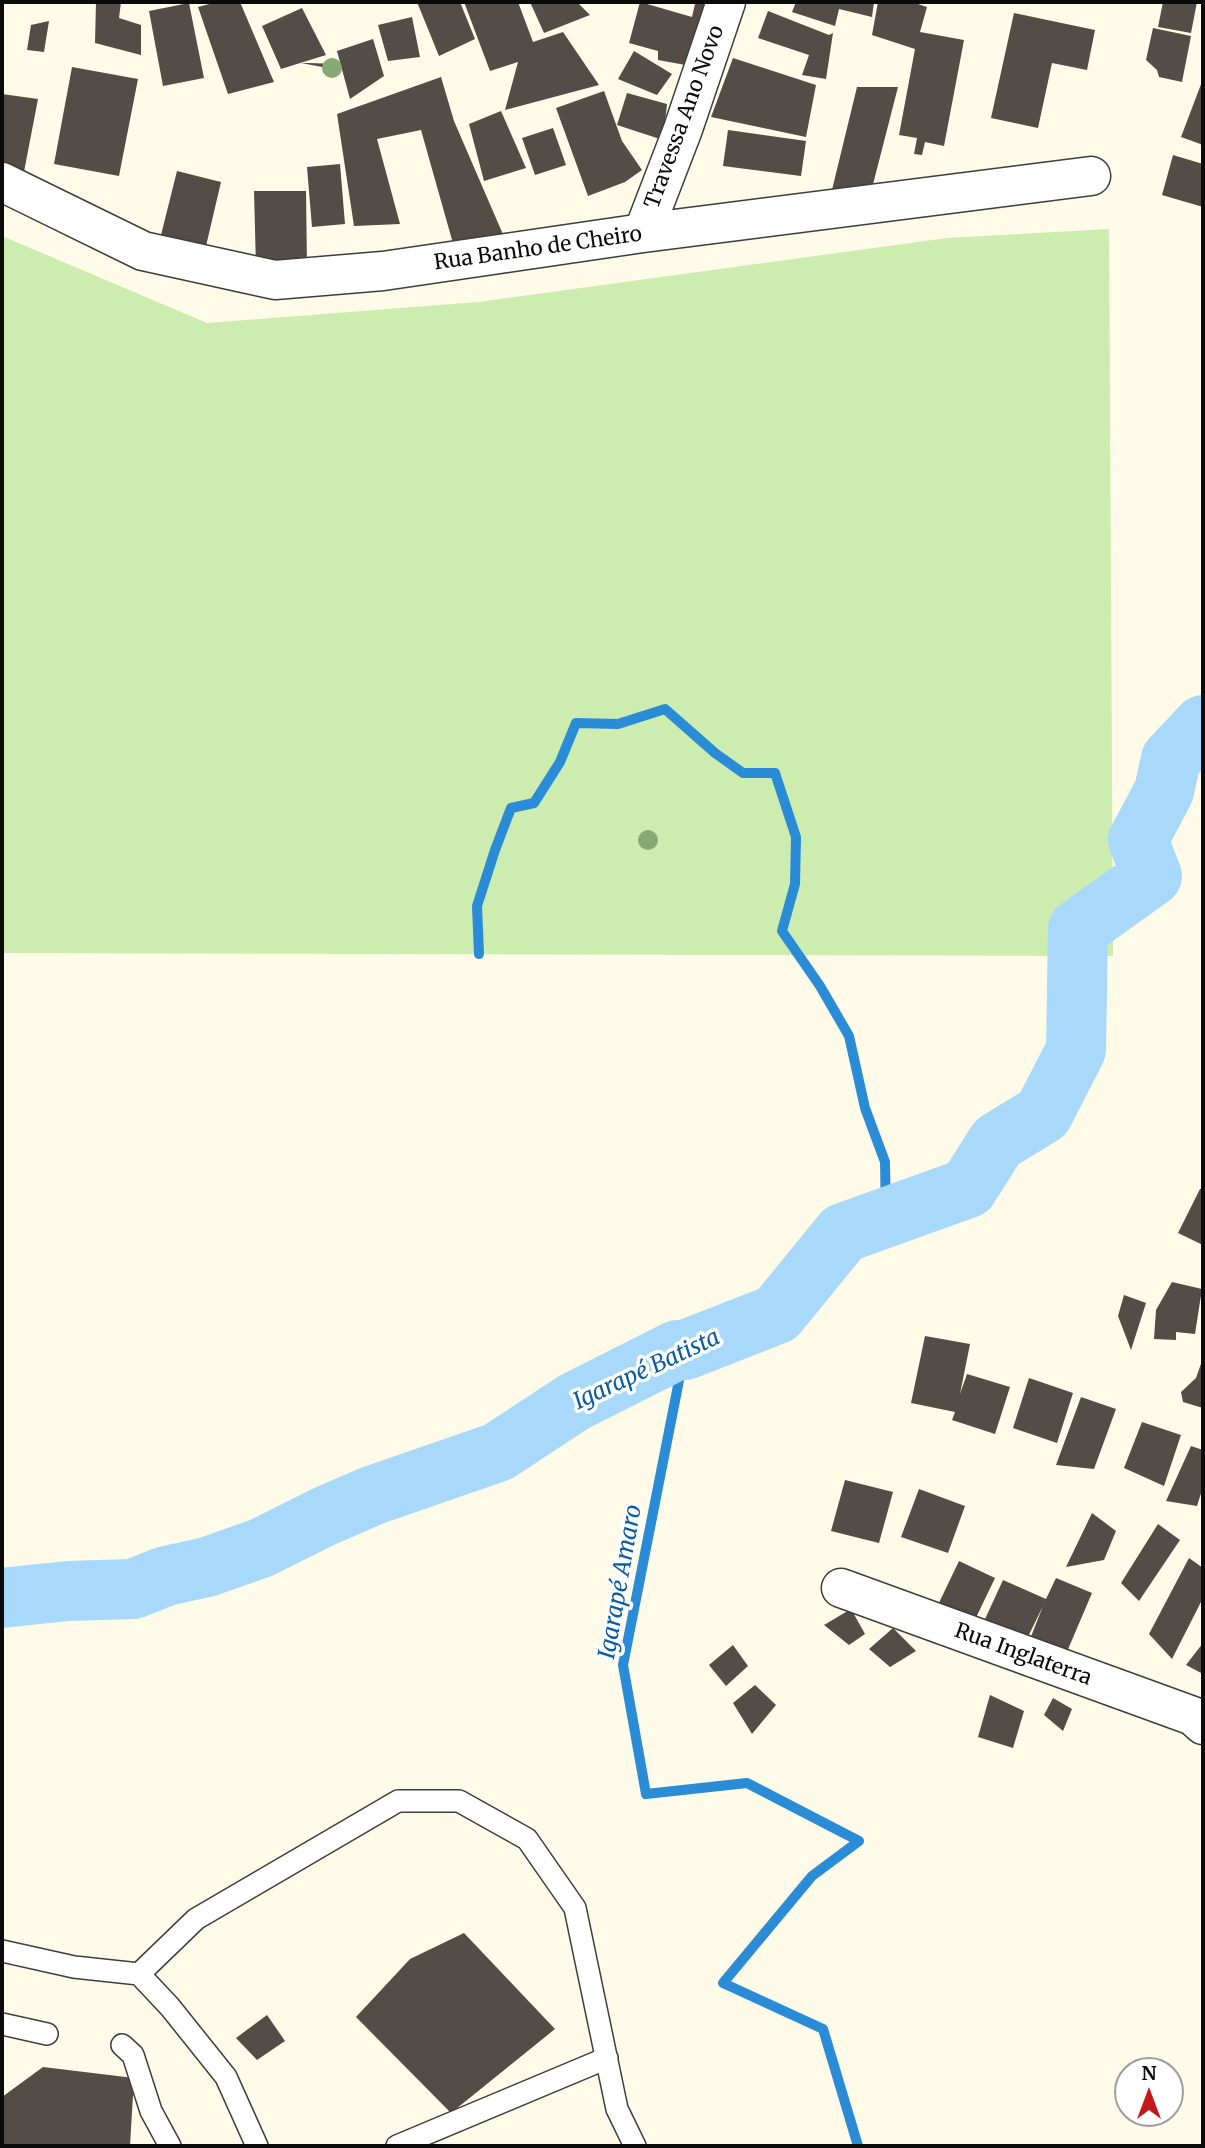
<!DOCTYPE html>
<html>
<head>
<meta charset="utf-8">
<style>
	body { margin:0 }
	#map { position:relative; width:1205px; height:2148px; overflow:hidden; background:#fffbe8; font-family:Merriweather,serif }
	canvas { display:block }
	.frame { position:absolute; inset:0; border:4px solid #0b0b0b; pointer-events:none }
	.north { position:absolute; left:1114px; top:2057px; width:70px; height:70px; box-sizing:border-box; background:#fff; border:2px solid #9d9d9d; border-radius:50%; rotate:0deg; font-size:19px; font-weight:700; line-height:28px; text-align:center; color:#0b0b0b }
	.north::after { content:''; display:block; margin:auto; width:24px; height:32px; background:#c4191b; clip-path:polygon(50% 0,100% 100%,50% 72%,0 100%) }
</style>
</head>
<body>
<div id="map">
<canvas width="1205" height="2148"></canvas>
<div class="frame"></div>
<div class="north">N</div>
</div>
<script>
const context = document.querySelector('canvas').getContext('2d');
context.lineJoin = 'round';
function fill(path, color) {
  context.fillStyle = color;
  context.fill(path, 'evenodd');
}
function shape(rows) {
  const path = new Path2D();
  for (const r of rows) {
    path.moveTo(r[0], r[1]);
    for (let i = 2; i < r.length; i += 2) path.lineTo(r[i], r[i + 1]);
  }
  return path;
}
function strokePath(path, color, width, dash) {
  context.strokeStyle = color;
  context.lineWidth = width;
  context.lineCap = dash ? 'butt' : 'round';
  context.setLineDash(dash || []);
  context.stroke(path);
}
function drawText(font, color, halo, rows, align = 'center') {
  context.font = font + ' Merriweather,serif';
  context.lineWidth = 7;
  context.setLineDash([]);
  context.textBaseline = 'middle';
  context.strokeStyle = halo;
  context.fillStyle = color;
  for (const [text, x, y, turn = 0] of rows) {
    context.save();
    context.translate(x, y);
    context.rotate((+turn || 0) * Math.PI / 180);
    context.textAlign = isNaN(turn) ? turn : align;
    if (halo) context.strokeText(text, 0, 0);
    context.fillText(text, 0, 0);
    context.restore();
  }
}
fill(shape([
	[1109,229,1113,956,2,953,2,236,207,323,478,302,947,238]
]), '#cdecaf');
strokePath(shape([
	[479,954,477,906,495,850,511,808,534,803,560,762,576,723,618,724,665,709,715,753,743,773,775,773,796,837,795,884,782,931,820,986,849,1036,865,1108,885,1162,886,1218],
	[685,1350,623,1665,646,1794,747,1783,859,1841,812,1876,723,1983,823,2029,858,2146]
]), '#2a8cd7', 10);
strokePath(shape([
	[2,1598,68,1591,133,1589,166,1576,207,1567,261,1548,323,1517,371,1496,498,1452,574,1402,677,1350,685,1350,777,1314,843,1233,968,1188,997,1142,1043,1114,1076,1050,1078,929,1152,876,1138,840,1164,791,1171,759,1203,725]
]), '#a8d9fb', 60);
fill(shape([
	[96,2,121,2,119,18,141,25,141,55,95,43],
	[217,2,240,2,274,82,228,94,198,7],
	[417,2,460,2,475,39,439,56],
	[464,2,518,2,533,42,563,32,599,85,505,110,518,62,490,71],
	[530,2,577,2,590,15,544,33],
	[640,2,692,17,695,4,690,2,718,2,691,66,658,60,658,51,629,43],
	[796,2,874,2,872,17,839,9,835,26,792,12],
	[878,2,912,2,927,7,920,32,964,40,944,146,925,142,922,155,914,154,917,138,899,135,915,49,872,35],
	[1163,2,1197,2,1191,33,1158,27],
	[189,3,204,78,163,86,149,11],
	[302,8,326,55,281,69,262,26],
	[768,11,829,35,833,33,826,79,802,75,809,55,758,38],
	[1014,13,1095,30,1087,70,1052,63,1038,128,991,118],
	[412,17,420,57,388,61,378,25],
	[49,21,44,52,27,50,31,25],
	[1153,28,1191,36,1182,82,1159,77,1157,70,1146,60],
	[373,39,384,76,350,99,337,51],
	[634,51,672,74,657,95,618,79],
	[733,58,816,85,806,137,711,117],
	[301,63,309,63,340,64,338,70],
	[72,67,138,79,119,176,54,164],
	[441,77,454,121,508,246,456,254,421,130,377,139,400,224,354,226,337,114],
	[1203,79,1203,145,1181,137],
	[857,87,898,87,870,196,831,194],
	[604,91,622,141,642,170,625,182,588,196,556,108],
	[627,93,667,104,663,140,617,125],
	[2,94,38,99,23,177,2,171],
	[501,111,526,168,484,181,469,124],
	[553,128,566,165,535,175,522,138],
	[728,130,806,141,801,176,723,166],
	[1173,155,1203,164,1203,207,1162,195],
	[340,164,345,224,312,227,307,167],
	[177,171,221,182,206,246,161,235],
	[254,191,306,191,307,267,256,268],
	[1203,1188,1203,1245,1178,1233,1200,1189],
	[1172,1282,1202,1289,1195,1334,1176,1332,1176,1340,1154,1339,1156,1310],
	[1124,1295,1146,1303,1131,1350,1118,1316],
	[925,1336,970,1344,960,1394,967,1374,1010,1387,995,1434,952,1420,955,1412,911,1403],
	[1203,1358,1203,1408,1183,1402,1181,1392,1196,1378],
	[1029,1378,1073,1393,1057,1443,1013,1428],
	[1081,1397,1116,1409,1094,1469,1056,1465],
	[1142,1422,1181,1435,1164,1486,1124,1468],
	[1191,1446,1203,1450,1203,1487,1197,1506,1166,1501],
	[845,1480,893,1492,879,1543,831,1531],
	[919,1489,965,1506,948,1553,901,1537],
	[1092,1513,1116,1531,1104,1560,1066,1567],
	[1158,1524,1180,1540,1139,1601,1121,1583],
	[1189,1558,1203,1568,1203,1598,1172,1659,1149,1634],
	[959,1561,995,1578,972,1626,936,1609],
	[1056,1578,1092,1593,1066,1654,1030,1639,1043,1606,1022,1649,980,1630,1003,1580,1046,1599],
	[851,1609,865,1634,849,1645,824,1625],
	[893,1628,916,1651,890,1667,869,1649],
	[1203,1643,1203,1674,1186,1665],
	[733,1645,748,1666,726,1686,709,1665],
	[755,1685,776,1705,752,1734,733,1703],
	[990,1695,1024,1711,1013,1748,978,1737],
	[1053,1698,1072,1709,1063,1731,1044,1715],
	[464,1933,555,2029,451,2113,356,2017,410,1959],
	[267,2015,285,2041,257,2060,236,2038],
	[43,2067,134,2078,130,2146,2,2146,2,2097]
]), '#544c46');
const service = shape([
	[2,1951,74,1967,139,1974,170,2007,226,2077,257,2146],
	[139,1974,196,1919,398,1801,459,1801,527,1839,575,1908,617,2109,635,2146],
	[2,2024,47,2034],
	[122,2045,133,2055,151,2111,170,2146],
	[397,2146,607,2058]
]);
const minor = shape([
	[2,182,143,251,275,280,383,271,643,233,1091,176],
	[643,233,683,129,726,2],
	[841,1588,1193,1716,1203,1725]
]);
strokePath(service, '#3e3e3e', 24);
strokePath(minor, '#3e3e3e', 41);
strokePath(service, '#fff', 21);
strokePath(minor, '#fff', 38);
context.fillStyle = '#87a975';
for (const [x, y] of [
	[332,68],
	[648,840]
]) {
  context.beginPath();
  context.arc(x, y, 10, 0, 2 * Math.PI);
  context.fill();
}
drawText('21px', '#0b0b0b', '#fff', [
	["Travessa Ano Novo",685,117,-70],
	["Rua Banho de Cheiro",538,249,-8],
	["Rua Inglaterra",1023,1655,20]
]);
drawText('italic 23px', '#0c5ca4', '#fff', [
	["Igarapé Batista",647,1370,-25],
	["Igarapé Amaro",621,1582,-80]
]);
</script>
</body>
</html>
